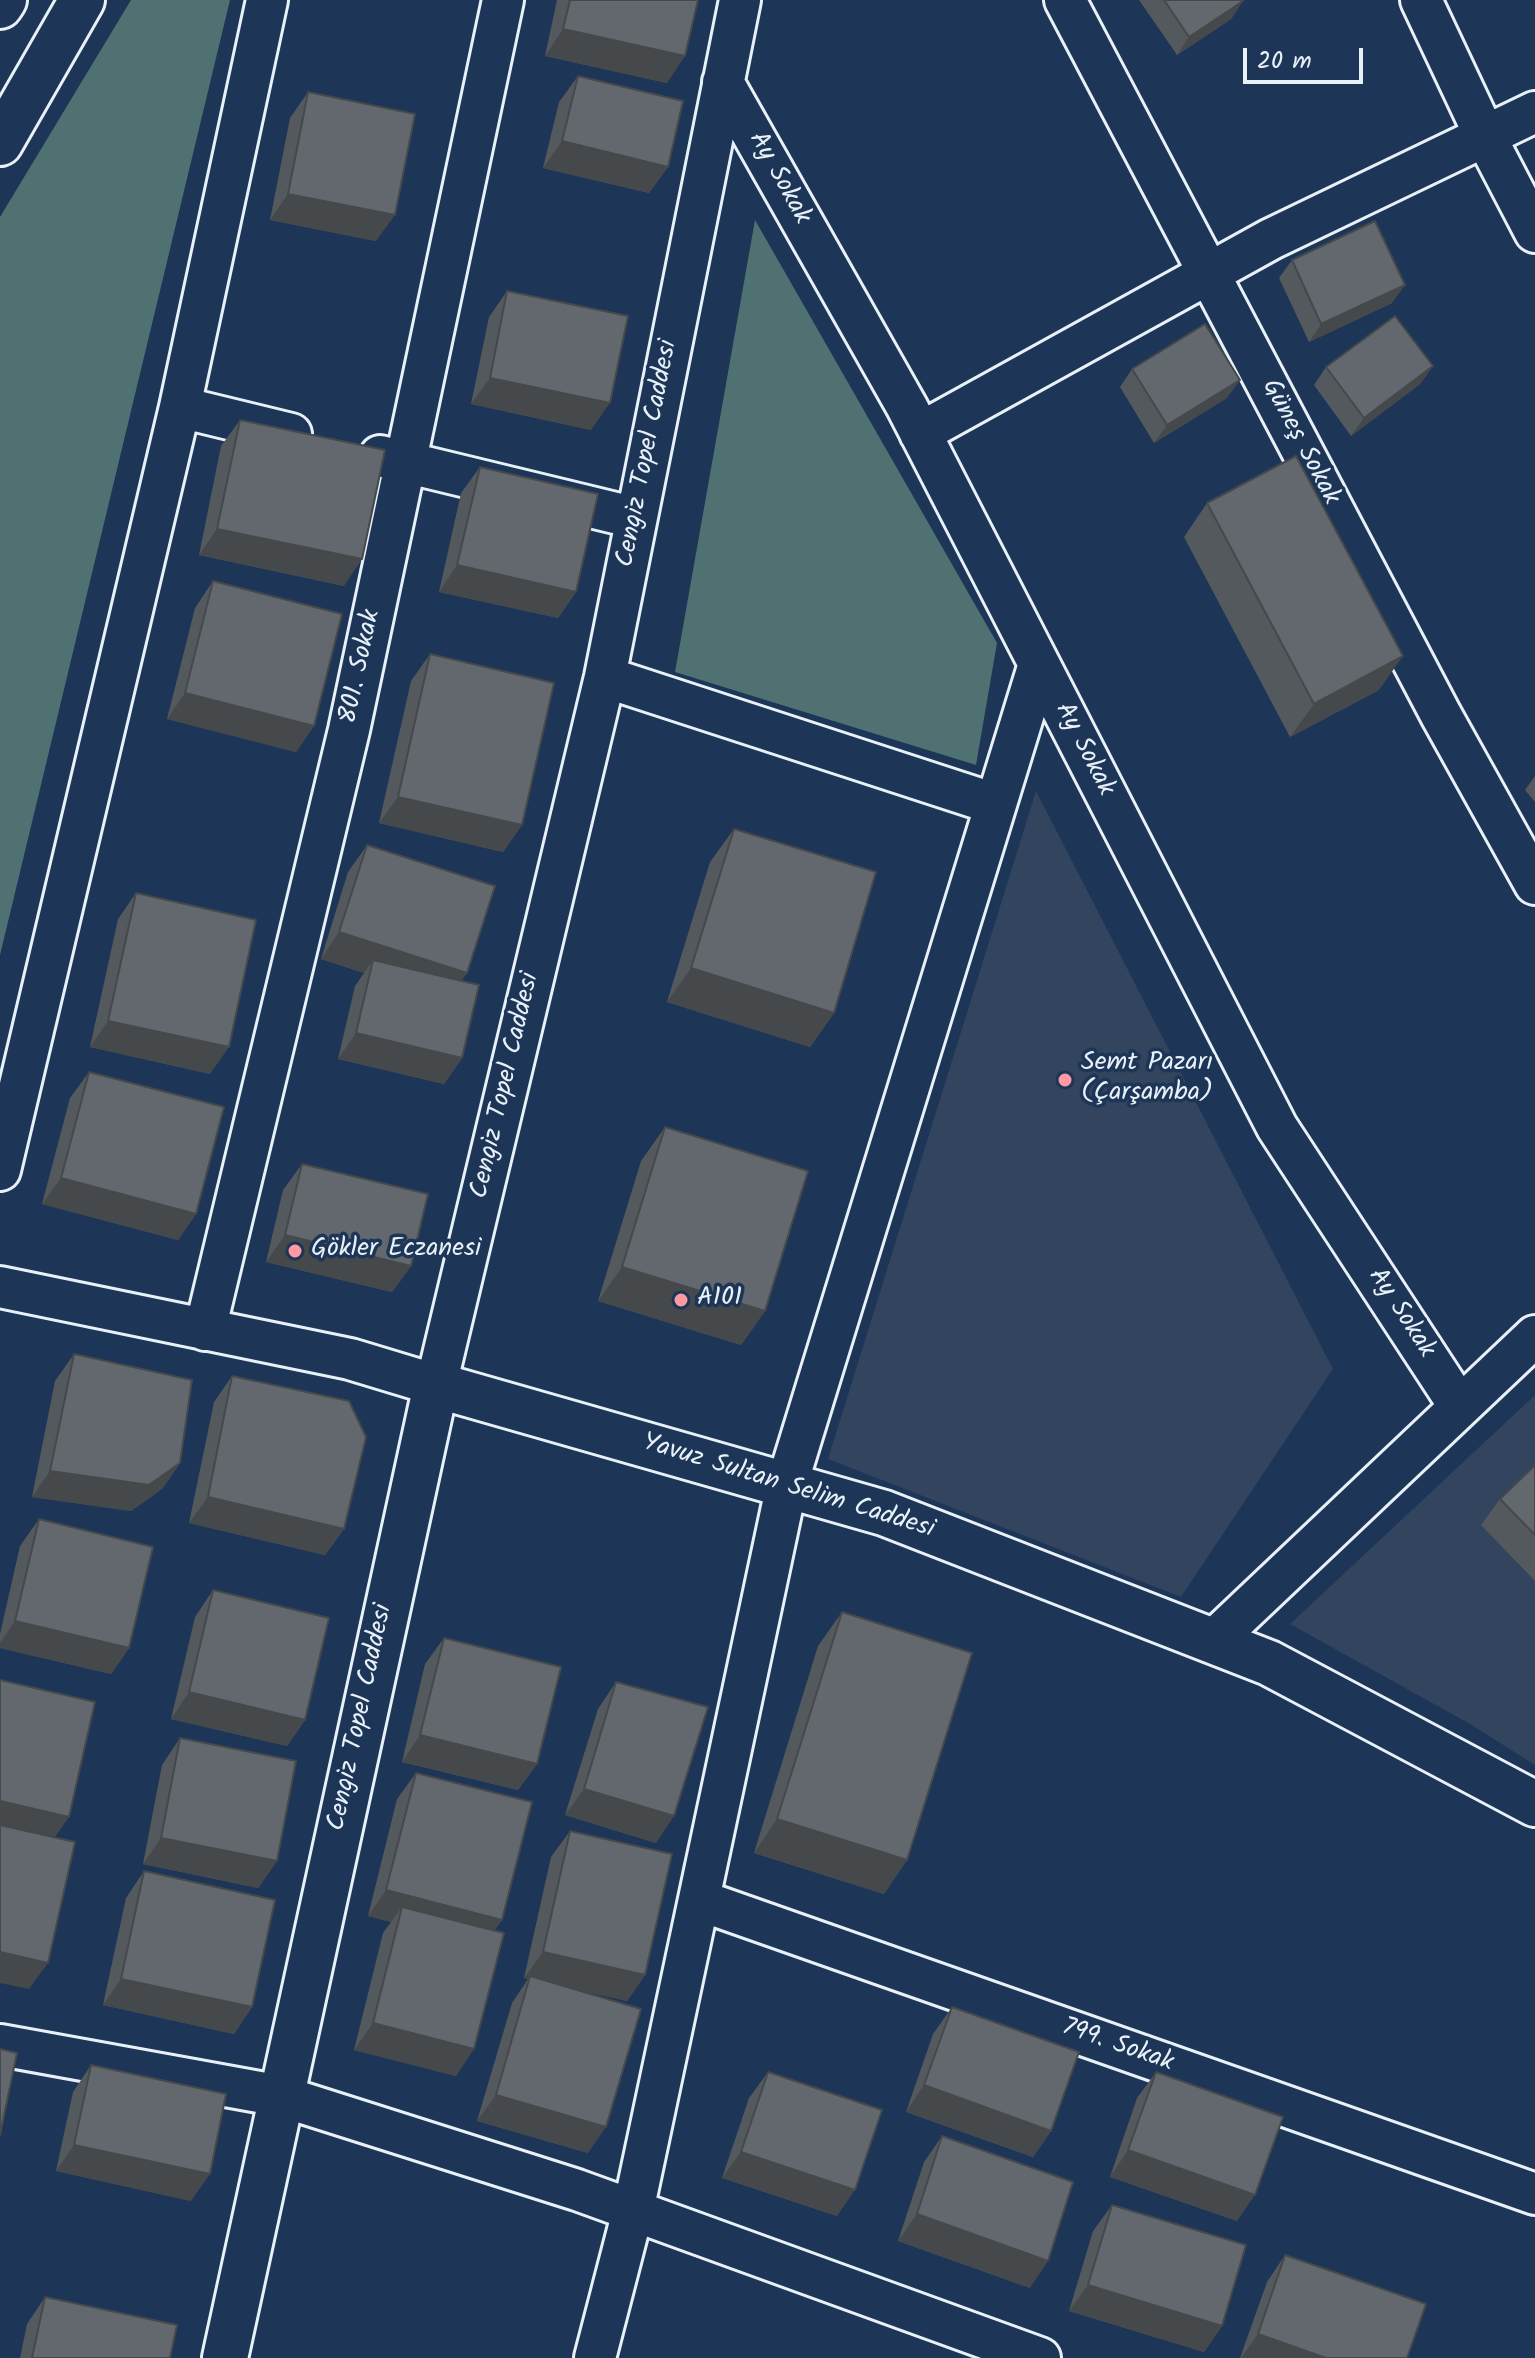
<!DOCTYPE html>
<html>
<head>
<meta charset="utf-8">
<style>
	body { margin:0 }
	#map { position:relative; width:1535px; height:2358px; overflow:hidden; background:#1d3557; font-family:Kalam,sans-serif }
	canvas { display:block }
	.scale { position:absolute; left:1243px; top:48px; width:120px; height:36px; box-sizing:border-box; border:4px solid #e8f1f8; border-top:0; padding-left:10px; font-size:24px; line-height:28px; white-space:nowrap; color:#e8f1f8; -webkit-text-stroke:6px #1d3557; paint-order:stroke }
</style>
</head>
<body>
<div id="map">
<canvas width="1535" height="2358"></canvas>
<div class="scale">20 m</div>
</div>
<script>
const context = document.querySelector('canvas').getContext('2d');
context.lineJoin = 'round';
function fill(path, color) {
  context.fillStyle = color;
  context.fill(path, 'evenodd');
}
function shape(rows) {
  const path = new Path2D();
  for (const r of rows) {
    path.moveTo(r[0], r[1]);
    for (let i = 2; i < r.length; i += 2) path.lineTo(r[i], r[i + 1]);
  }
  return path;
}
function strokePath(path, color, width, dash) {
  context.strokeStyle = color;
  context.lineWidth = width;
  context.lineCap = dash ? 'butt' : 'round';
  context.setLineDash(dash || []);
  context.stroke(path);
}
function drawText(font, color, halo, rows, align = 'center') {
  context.font = font + ' Kalam,sans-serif';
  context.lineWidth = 7;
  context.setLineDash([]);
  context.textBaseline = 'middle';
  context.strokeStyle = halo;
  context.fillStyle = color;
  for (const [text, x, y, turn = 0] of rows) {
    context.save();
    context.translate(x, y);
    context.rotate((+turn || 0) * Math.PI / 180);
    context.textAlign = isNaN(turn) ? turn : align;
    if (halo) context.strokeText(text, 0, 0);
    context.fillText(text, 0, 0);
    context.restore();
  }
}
fill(shape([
	[1036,791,1333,1369,1181,1597,828,1459],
	[1535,1395,1535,1765,1470,1724,1290,1624]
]), '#32445e');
fill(shape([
	[131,0,230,0,0,955,0,217],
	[755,220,997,643,976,765,675,672]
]), '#4f7172');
const street = shape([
	[1065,0,1441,715,1535,884],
	[1421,0,1485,136,1535,232],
	[723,82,907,407,1277,1127,1460,1407],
	[180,407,291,434],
	[920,433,1271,239,1535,112],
	[380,456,636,518],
	[605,677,995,804],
	[0,1170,180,407,267,0],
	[0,1287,350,1359,436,1385,605,677,740,0],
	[205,1330,349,730,503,0],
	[1213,1641,1535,1336],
	[699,1900,1535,2194],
	[0,2045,281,2096,577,2190,1040,2358],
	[595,2358,633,2211,787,1484,1039,664]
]);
const secondary = shape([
	[0,6,4,0],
	[0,143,82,0],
	[225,2358,436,1385,884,1513,1269,1663,1535,1804]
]);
strokePath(street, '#e8f1f8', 46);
strokePath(secondary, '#e8f1f8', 50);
strokePath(street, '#1d3557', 40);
strokePath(secondary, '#1d3557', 44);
fill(shape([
	[557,0,698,0,667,83,545,56],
	[1139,0,1243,0,1231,19,1177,55],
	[578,76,668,167,649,193,543,168,559,102],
	[308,92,376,241,270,220,290,118],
	[1292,260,1392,303,1309,342,1279,278],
	[507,291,591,430,471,404,489,317],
	[1433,366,1420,384,1351,436,1314,385,1326,367],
	[1132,369,1227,398,1154,443,1120,387],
	[240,420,344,586,199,555,221,446],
	[480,467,576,592,558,618,439,592,461,493],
	[1207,503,1379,690,1290,737,1184,537],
	[213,581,314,726,296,752,167,719,195,608],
	[430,654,522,825,503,852,379,823,411,681],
	[1535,776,1535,802,1525,790],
	[734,829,834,1013,810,1047,667,1002,710,862],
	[367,845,462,981,462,1058,444,1084,338,1059,355,986,364,973,321,959,348,872],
	[136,893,210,1074,90,1047,118,919],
	[89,1072,196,1214,178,1240,42,1204,70,1098],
	[665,1127,765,1311,741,1345,598,1301,641,1161],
	[302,1164,411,1266,392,1292,266,1262,283,1190],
	[74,1354,180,1463,162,1489,131,1511,32,1497,55,1381],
	[232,1376,344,1529,325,1555,189,1523,214,1402],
	[1535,1465,1535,1581,1481,1525,1500,1499],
	[39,1519,129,1648,111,1674,0,1648,0,1634,20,1546],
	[213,1590,305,1720,287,1746,171,1719,195,1617],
	[842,1612,907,1860,884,1894,754,1853,818,1646],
	[444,1638,537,1764,518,1790,402,1762,425,1664],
	[616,1682,656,1843,565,1815,598,1709],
	[180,1738,277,1861,258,1888,143,1864,162,1765],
	[416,1773,494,1931,456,2076,354,2050,383,1933,391,1922,368,1916,397,1799],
	[570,1831,645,1975,627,2001,575,1989,588,2153,477,2121,512,2003,528,1979,524,1978,551,1857],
	[144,1871,252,2007,234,2034,103,2005,126,1898],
	[952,2007,1051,2131,1033,2157,906,2112,933,2034],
	[91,2065,191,2201,56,2171,73,2092],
	[768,2072,837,2216,722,2178,749,2098],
	[1156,2072,1237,2221,1110,2177,1137,2098],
	[942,2136,1030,2288,898,2241,924,2162],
	[1112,2205,1222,2326,1204,2352,1069,2311,1093,2231],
	[1285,2255,1407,2358,1240,2358,1267,2282],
	[45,2297,170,2358,20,2358,27,2324]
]), '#54595e');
fill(shape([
	[1243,1,1231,19,1177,55,1189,37],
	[563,29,685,56,667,83,545,56],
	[562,141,668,167,649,193,543,168],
	[288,194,395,215,376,241,270,220],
	[1405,285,1392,303,1309,342,1321,324],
	[1433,366,1420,384,1351,436,1364,418],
	[490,378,610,403,591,430,471,404],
	[1240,380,1227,398,1154,443,1167,425],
	[217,529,362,559,344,586,199,555],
	[457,565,576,592,558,618,439,592],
	[1403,656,1379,690,1290,737,1314,704],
	[185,693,314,726,296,752,167,719],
	[398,797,522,825,503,852,379,823],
	[339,932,467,973,449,1000,373,960,364,973,321,959],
	[691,968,834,1013,810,1047,667,1002],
	[108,1021,229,1047,210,1074,90,1047],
	[356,1033,462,1058,444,1084,338,1059],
	[61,1178,196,1214,178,1240,42,1204],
	[285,1235,411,1266,392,1292,266,1262],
	[622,1267,765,1311,741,1345,598,1301],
	[180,1463,162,1489,131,1511,32,1497,50,1471],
	[208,1497,344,1529,325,1555,189,1523],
	[15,1621,129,1648,111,1674,0,1648,0,1643],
	[189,1692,305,1720,287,1746,171,1719],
	[420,1735,537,1764,518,1790,402,1762],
	[584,1789,674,1816,656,1843,565,1815],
	[0,1801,69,1817,50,1844,0,1832],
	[777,1819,907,1860,884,1894,754,1853],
	[161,1838,277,1861,258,1888,143,1864],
	[386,1890,502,1920,484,1946,402,1907,391,1922,368,1916],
	[0,1952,48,1963,29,1989,0,1983],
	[543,1952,645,1975,627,2001,529,1979,530,1976,528,1979,524,1978],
	[121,1979,252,2007,234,2034,103,2005],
	[373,2023,474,2049,456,2076,354,2050],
	[924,2085,1051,2131,1033,2157,906,2112],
	[496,2095,606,2127,588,2153,477,2121],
	[74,2145,210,2174,191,2201,56,2171],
	[1128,2150,1255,2195,1237,2221,1110,2177],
	[741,2152,855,2190,837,2216,722,2178],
	[917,2214,1048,2261,1030,2288,898,2241],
	[1088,2285,1222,2326,1204,2352,1069,2311],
	[1258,2334,1326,2358,1241,2358]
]), '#45494c');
const building = shape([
	[570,0,698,0,685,56,563,29,570,0],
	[1164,0,1243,0,1243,1,1189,37,1164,0],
	[578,76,683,101,668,167,562,141,578,76],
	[308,92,415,114,395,215,288,194,308,92],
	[1375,221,1405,285,1321,324,1292,260,1375,221],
	[507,291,628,316,610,403,490,378,507,291],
	[1395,316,1433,366,1364,418,1326,367,1395,316],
	[1205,324,1240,380,1167,425,1132,369,1205,324],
	[240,420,385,450,362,559,217,529,240,420],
	[1296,456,1403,656,1314,704,1207,503,1296,456],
	[480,467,598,494,576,592,457,565,480,467],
	[213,581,342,614,314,726,185,693,213,581],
	[430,654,554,683,522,825,398,797,430,654],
	[734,829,876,872,834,1013,691,968,734,829],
	[367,845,495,886,467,973,339,932,367,845],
	[136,893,256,920,229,1047,108,1021,136,893],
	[373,960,479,985,462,1058,356,1033,373,960],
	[89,1072,224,1107,196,1214,61,1178,89,1072],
	[665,1127,808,1171,765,1311,622,1267,665,1127],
	[302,1164,428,1194,411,1266,285,1235,302,1164],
	[74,1354,192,1380,180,1463,149,1485,50,1471,74,1354],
	[232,1376,349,1401,366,1437,344,1529,208,1497,232,1376],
	[1535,1465,1535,1535,1500,1499,1535,1465],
	[39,1519,153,1547,129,1648,15,1621,39,1519],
	[213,1590,329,1618,305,1720,189,1692,213,1590],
	[842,1612,972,1653,907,1860,777,1819,842,1612],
	[444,1638,561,1667,537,1764,420,1735,444,1638],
	[0,1680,95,1702,69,1817,0,1801,0,1680],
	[616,1682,708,1707,674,1816,584,1789,616,1682],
	[180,1738,296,1761,277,1861,161,1838,180,1738],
	[416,1773,532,1802,502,1920,386,1890,416,1773],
	[0,1825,75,1842,48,1963,0,1952,0,1825],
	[570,1831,672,1854,645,1975,543,1952,570,1831],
	[144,1871,275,1900,252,2007,121,1979,144,1871],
	[402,1907,504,1933,474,2049,373,2023,402,1907],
	[530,1976,641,2009,606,2127,496,2095,530,1976],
	[952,2007,1079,2052,1051,2131,924,2085,952,2007],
	[0,2049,17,2053,0,2135,0,2049],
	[91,2065,226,2094,210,2174,74,2145,91,2065],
	[768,2072,882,2110,855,2190,741,2152,768,2072],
	[1156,2072,1283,2117,1255,2195,1128,2150,1156,2072],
	[942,2136,1073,2182,1048,2261,917,2214,942,2136],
	[1112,2205,1246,2245,1222,2326,1088,2285,1112,2205],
	[1285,2255,1426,2304,1407,2358,1326,2358,1258,2334,1285,2255],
	[45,2297,177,2325,170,2358,32,2358,45,2297]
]);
fill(building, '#62686d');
strokePath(building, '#45494c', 2);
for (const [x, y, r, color] of [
	[1065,1080,8,"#ff9aa2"],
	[295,1251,8,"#ff9aa2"],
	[681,1300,8,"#ff9aa2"]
]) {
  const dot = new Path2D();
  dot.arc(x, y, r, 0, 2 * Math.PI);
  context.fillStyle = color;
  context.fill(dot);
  strokePath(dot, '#1d3557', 3);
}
drawText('26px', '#e8f1f8', '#1d3557', [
	["Ay Sokak",778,179,61],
	["Güneş Sokak",1299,443,62],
	["Cengiz Topel Caddesi",649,454,-79],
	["801. Sokak",362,667,-78],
	["Ay Sokak",1083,750,63],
	["Cengiz Topel Caddesi",507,1086,-77],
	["Ay Sokak",1400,1314,57],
	["Yavuz Sultan Selim Caddesi",788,1488,17],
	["Cengiz Topel Caddesi",362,1718,-78],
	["799. Sokak",1117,2047,19]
]);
drawText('26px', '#e8f1f8', '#1d3557', [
	["Semt Pazarı",1081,1065],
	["(Çarşamba)",1081,1095],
	["Gökler Eczanesi",311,1251],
	["A101",697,1300]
], 'left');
</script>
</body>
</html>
